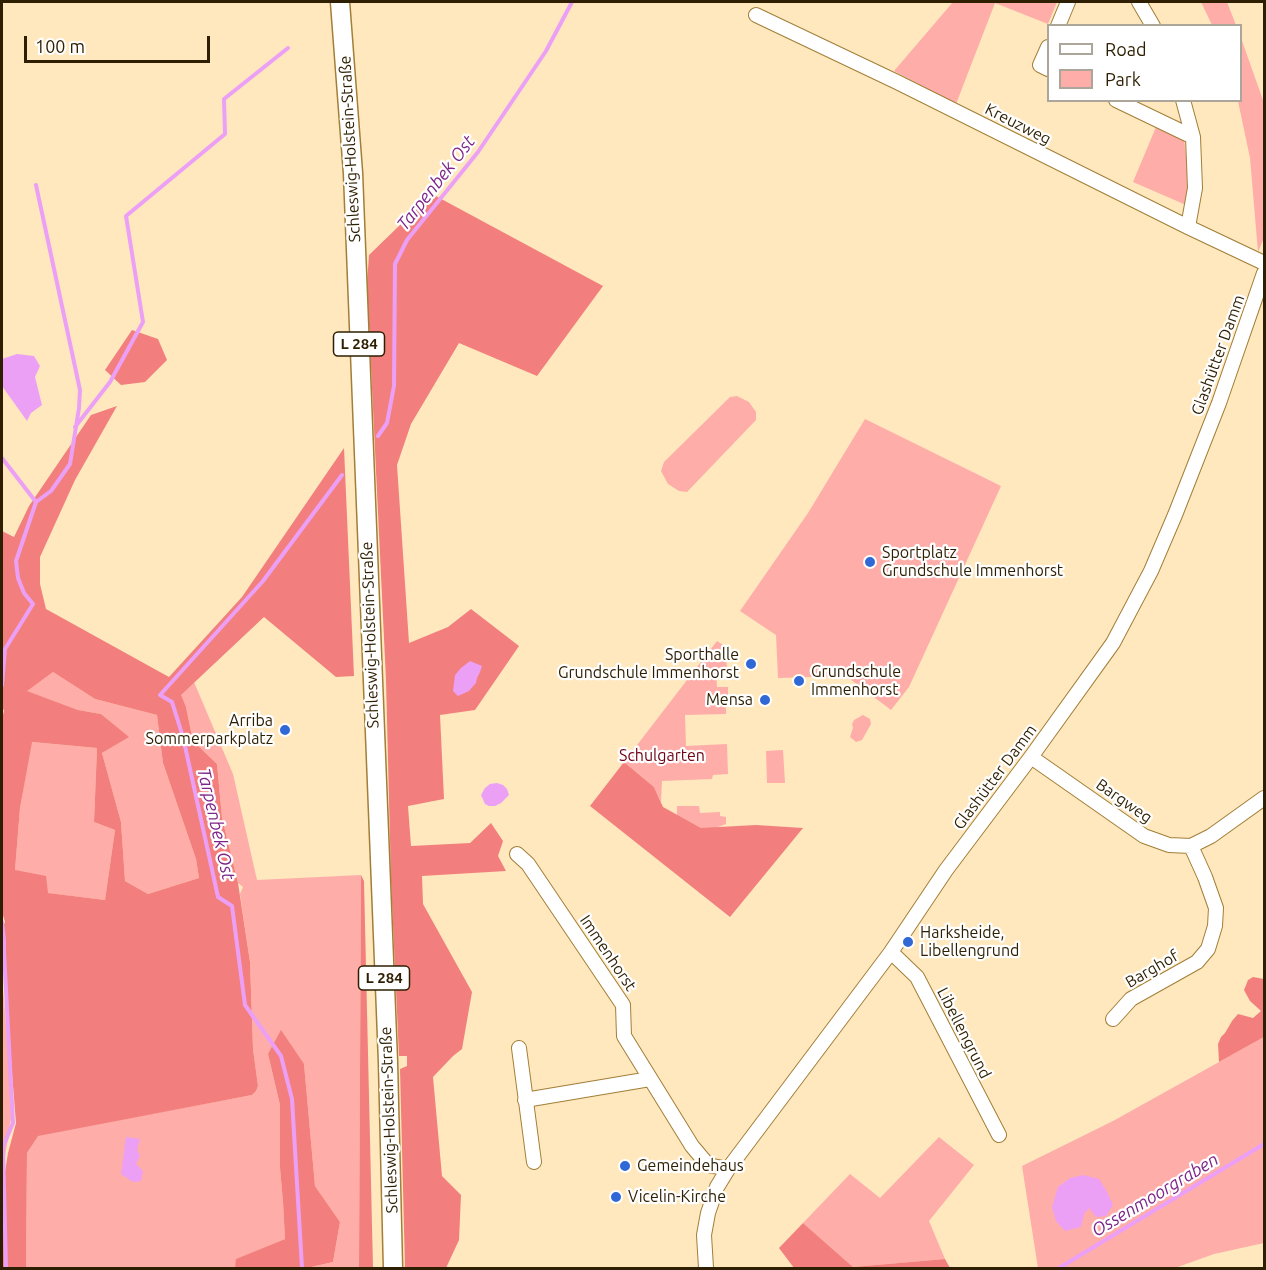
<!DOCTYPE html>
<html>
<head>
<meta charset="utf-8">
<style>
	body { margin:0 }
	#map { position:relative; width:1266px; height:1270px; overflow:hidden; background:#ffe8be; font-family:Ubuntu,sans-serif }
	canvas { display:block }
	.frame { position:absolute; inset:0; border:3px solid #2e1f02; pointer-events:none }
	.legend { position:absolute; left:1047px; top:24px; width:195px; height:78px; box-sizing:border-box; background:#fff; border:2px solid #aba59a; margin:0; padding:8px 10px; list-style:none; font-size:18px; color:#2e1f02 }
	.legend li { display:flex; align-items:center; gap:12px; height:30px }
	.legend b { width:30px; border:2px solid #aba59a }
	.scale { position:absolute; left:24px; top:36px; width:186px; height:27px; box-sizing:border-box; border:3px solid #2e1f02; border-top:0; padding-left:8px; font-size:18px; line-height:21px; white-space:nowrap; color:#2e1f02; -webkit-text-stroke:4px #fff; paint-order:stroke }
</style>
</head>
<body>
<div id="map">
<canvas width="1266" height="1270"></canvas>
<div class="frame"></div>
<ul class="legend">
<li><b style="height:8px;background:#fff"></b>Road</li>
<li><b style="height:16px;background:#feada9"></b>Park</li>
</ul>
<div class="scale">100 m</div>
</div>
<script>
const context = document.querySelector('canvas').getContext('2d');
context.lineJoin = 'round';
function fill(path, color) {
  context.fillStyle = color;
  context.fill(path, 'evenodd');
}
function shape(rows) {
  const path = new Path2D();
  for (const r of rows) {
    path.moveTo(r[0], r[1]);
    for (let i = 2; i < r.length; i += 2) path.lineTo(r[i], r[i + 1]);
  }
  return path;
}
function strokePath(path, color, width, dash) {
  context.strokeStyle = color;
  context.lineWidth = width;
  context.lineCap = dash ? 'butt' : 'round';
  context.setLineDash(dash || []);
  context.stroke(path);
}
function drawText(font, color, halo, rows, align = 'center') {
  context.font = font + ' Ubuntu,sans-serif';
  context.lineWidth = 4.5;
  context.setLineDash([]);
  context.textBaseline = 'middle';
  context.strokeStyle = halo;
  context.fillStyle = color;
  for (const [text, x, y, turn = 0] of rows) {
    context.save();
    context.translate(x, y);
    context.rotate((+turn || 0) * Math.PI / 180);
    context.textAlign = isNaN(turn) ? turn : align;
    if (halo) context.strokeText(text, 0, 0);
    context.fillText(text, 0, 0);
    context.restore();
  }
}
fill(shape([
	[953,2,1057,2,1048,24,995,3,956,104,894,71],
	[1201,2,1227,2,1236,25,1212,25],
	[1241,38,1264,103,1264,238,1258,252,1250,158,1238,101,1240,100],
	[1156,127,1184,139,1189,181,1186,205,1133,182],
	[737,396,749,402,756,412,756,420,687,492,679,491,668,484,661,471,664,462,730,397],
	[865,419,1001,486,909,687,891,710,846,676,778,678,776,635,740,611,808,513],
	[717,641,726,647,727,671,716,672,717,687,728,687,728,707,726,707,726,714,685,715,686,746,727,744,728,774,713,775,712,779,662,781,661,802,654,787,624,762],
	[53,672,95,699,157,715,163,763,196,859,199,878,148,894,125,881,121,822,102,753,128,737,101,714,78,710,26,691],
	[194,682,233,774,257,880,361,875,359,1268,307,1268,333,1262,340,1222,315,1186,304,1064,268,1054,280,1105,280,1168,283,1202,285,1239,237,1259,235,1268,26,1268,27,1153,38,1135,252,1095,256,1091,258,1086,253,1049,250,962,240,894,243,887,238,883,222,818,217,764,193,741,186,707,180,695],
	[863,715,870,719,871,724,862,740,856,742,850,737,853,728,852,724,854,720],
	[31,742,97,748,94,822,115,830,105,900,47,893,15,870,20,808],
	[783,750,785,783,767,783,766,751],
	[677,806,699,806,700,813,720,812,720,816,726,817,726,824,715,828,701,828,677,815],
	[2,977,13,1107,2,1175],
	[1264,1037,1264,1243,1214,1254,1175,1268,1038,1268,1022,1166,1113,1121],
	[939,1137,974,1165,929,1221,945,1259,853,1267,803,1223,850,1174,880,1198]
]), '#feada9');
fill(shape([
	[432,194,603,286,537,376,459,343,411,424,397,465,409,643,448,627,471,609,519,646,475,710,440,715,444,799,408,806,411,846,470,843,491,823,503,841,498,856,506,871,422,876,423,904,472,992,462,1049,453,1056,433,1077,442,1176,461,1195,459,1240,446,1268,405,1268,400,1069,407,1066,407,1056,399,1056,391,880,386,680,367,283,369,255],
	[132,330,158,339,167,360,145,382,121,385,105,370],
	[117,406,75,480,40,557,40,584,46,609,169,677,242,597,344,448,354,676,336,677,264,617,181,695,186,707,193,741,217,764,222,818,238,883,250,962,253,1049,258,1086,256,1091,252,1095,38,1136,27,1153,26,1268,2,1268,2,1191,8,1153,16,1123,2,950,2,928,5,922,2,912,2,720,4,710,2,709,2,531,14,537,29,506,91,415],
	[53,672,95,699,157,715,163,763,196,859,199,878,148,894,125,881,121,822,102,753,129,737,101,714,78,710,27,691],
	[32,742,97,748,94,822,115,830,105,900,48,893,46,876,15,870,20,808],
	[624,762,654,787,663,807,701,828,756,825,803,828,730,917,590,806],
	[361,875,364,881,373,1268,359,1268],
	[1253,977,1264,979,1264,1037,1219,1062,1218,1044,1221,1037,1225,1033,1232,1021,1238,1014,1253,1018,1261,1011,1250,1001,1244,990,1248,980],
	[281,1030,304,1064,315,1186,340,1222,333,1262,307,1268,235,1268,236,1259,285,1239,283,1202,280,1168,280,1105,268,1054],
	[803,1223,853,1267,945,1259,950,1268,794,1268,779,1248]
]), '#f27f7d');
fill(shape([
	[17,354,34,356,40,366,35,377,42,405,31,413,27,421,2,386,2,359],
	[470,661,482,666,480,672,477,678,476,683,469,691,458,696,453,691,455,675,461,668],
	[497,783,503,785,507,789,509,795,501,803,495,806,489,806,485,804,481,795,485,788,490,784],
	[126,1137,140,1139,137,1150,140,1155,136,1164,143,1171,141,1181,133,1182,121,1174],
	[1083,1175,1099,1179,1107,1192,1113,1205,1106,1216,1096,1217,1089,1208,1084,1214,1081,1227,1065,1231,1056,1221,1052,1207,1058,1187,1070,1178]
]), '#eba0f6');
strokePath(shape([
	[75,427,110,382,143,322,126,216,225,134,224,99,288,48],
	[378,436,387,423,394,386,395,264,407,240,478,152,546,51,572,2],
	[2,458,36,502,16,561,18,578,24,593,33,604,5,649,2,685],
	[36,502,51,491,70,464,79,408,80,390,36,185],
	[2,922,4,940,4,952,13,1123,3,1147,6,1268],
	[302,1268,292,1099,281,1056,245,1005,232,906,218,897,183,737,172,702,160,695,263,581,342,475],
	[1059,1268,1264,1144]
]), '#eba0f6', 4);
const minor = shape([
	[1139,2,1153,26],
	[756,15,897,82,1188,227,1264,263],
	[1058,26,1068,2],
	[1048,47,1040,65,1048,69],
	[1116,100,1193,137],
	[1183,100,1193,137,1195,188,1188,227],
	[1031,757,1144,836,1169,845,1191,846,1211,836,1264,798],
	[517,854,528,864,623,1005,624,1036,692,1146,708,1165,728,1169],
	[891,952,917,977,999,1135],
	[1113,1019,1131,999,1197,962,1208,949,1215,926,1216,908,1205,877,1191,846],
	[519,1048,534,1162],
	[525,1100,650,1079],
	[706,1268,704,1235,708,1213,717,1187,728,1169,891,952,946,870,1031,757,1113,643,1151,571,1175,515,1219,403,1264,273]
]);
const major = shape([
	[340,2,353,173,388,1062,393,1268]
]);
strokePath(minor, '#a27e37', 16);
strokePath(major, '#a27e37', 21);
strokePath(minor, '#fff', 14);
strokePath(major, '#fff', 18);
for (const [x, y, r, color] of [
	[870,562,6,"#3068d6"],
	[751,664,6,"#3068d6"],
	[799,681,6,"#3068d6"],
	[765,700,6,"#3068d6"],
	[285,730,6,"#3068d6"],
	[908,942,6,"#3068d6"],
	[625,1166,6,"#3068d6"],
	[616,1197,6,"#3068d6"]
]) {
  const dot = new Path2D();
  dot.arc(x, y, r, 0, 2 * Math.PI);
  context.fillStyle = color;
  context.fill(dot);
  strokePath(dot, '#fff', 2);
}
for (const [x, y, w] of [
	[359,344,51],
	[384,978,51]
]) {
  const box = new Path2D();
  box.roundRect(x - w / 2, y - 12, w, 24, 4.5);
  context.fillStyle = '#fff';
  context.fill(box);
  strokePath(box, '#2e1f02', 1.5);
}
drawText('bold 15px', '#2e1f02', null, [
	["L 284",359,344],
	["L 284",384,978]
]);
drawText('16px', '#2e1f02', '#fff', [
	["Kreuzweg",1018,124,27],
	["Schleswig-Holstein-Straße",350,149,-93],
	["Glashütter Damm",1218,355,-70],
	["Schleswig-Holstein-Straße",370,635,-92],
	["Glashütter Damm",995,777,-53],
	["Bargweg",1124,801,35],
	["Immenhorst",608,953,56],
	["Barghof",1152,969,-30],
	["Libellengrund",964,1033,63],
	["Schleswig-Holstein-Straße",389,1120,-92]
]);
drawText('16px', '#2e1f02', '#fff', [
	["Sportplatz",882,553],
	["Grundschule Immenhorst",882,571],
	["Sporthalle",739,655,"right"],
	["Grundschule Immenhorst",739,673,"right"],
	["Grundschule",811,672],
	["Immenhorst",811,690],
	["Mensa",753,700,"right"],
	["Arriba",273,721,"right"],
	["Sommerparkplatz",273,739,"right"],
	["Harksheide,",920,933],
	["Libellengrund",920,951],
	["Gemeindehaus",637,1166],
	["Vicelin-Kirche",628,1197]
], 'left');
drawText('16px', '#6e0013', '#fff', [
	["Schulgarten",662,756]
]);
drawText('italic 18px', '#7d268a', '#fff', [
	["Tarpenbek Ost",436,183,-52],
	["Tarpenbek Ost",216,824,77],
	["Ossenmoorgraben",1155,1195,-31]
]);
</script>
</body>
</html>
